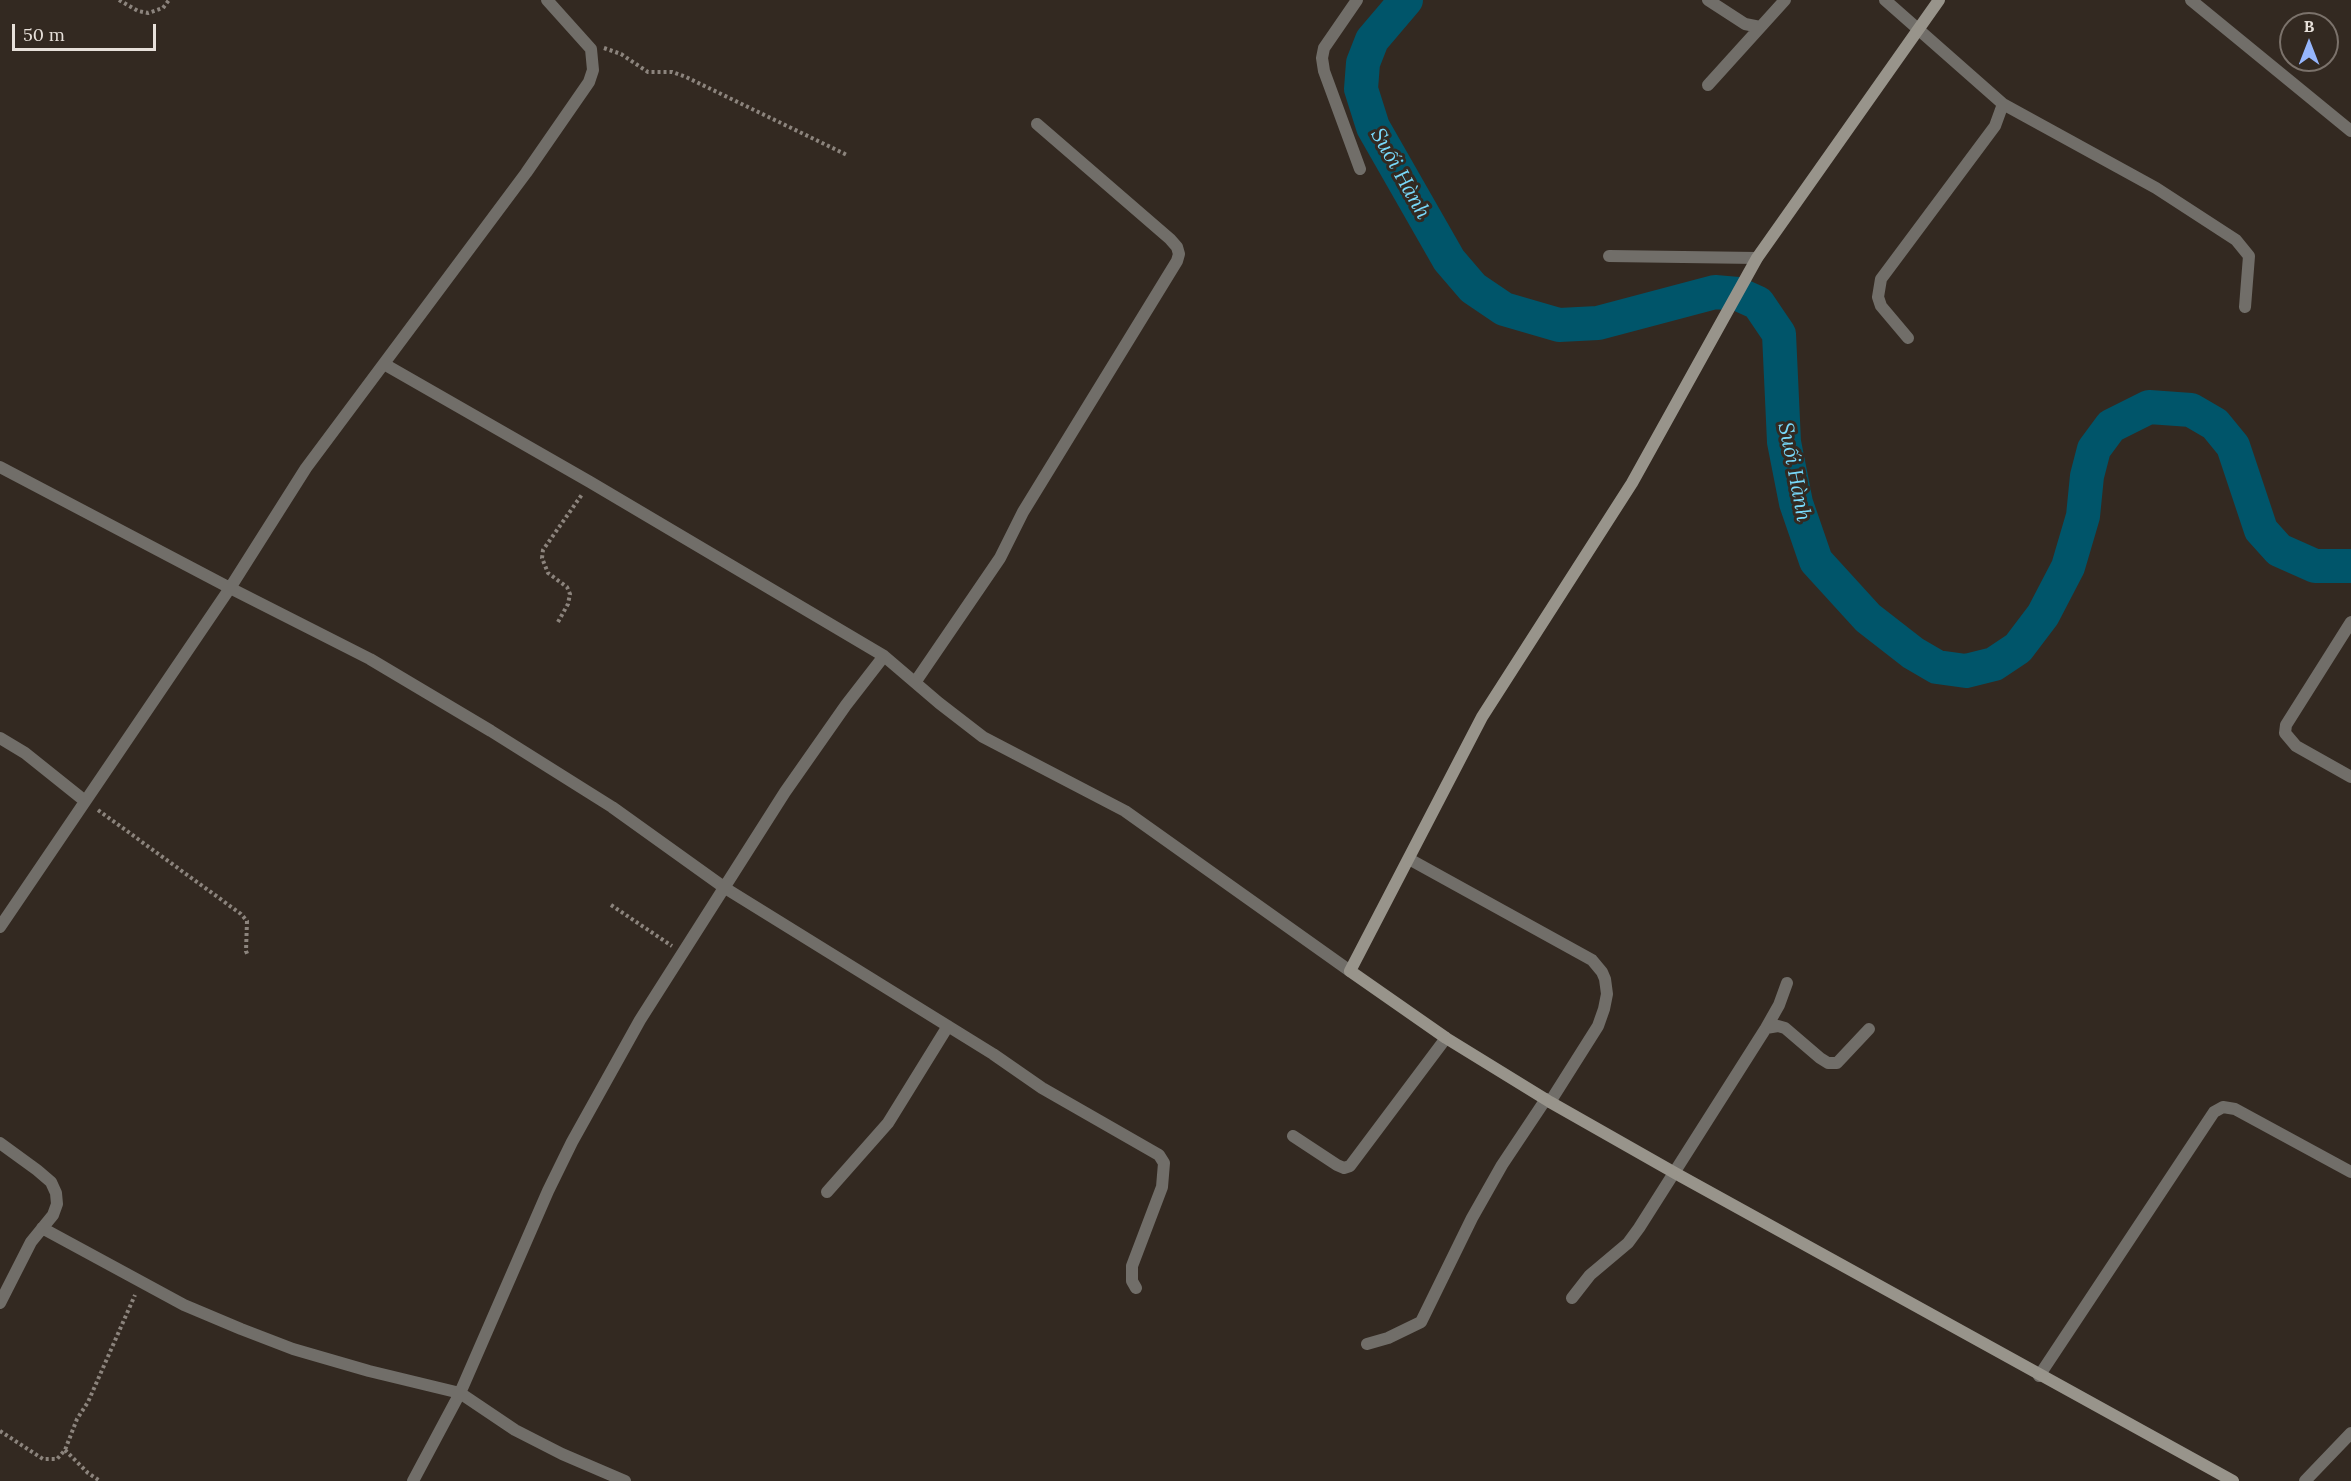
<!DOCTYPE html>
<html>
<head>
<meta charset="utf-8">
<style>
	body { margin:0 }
	#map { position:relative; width:2351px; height:1481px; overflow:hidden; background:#332921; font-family:Lora,serif }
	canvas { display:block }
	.north { position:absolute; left:2279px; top:12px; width:60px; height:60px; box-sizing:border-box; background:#332921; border:2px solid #7b726b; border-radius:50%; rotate:0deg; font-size:16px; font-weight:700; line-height:24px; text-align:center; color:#e7e0da }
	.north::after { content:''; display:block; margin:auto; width:21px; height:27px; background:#96b6fd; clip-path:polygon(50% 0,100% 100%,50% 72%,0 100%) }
	.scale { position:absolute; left:12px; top:24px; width:144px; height:27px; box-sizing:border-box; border:3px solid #e7e0da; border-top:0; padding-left:8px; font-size:18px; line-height:21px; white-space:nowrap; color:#e7e0da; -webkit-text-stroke:4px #332921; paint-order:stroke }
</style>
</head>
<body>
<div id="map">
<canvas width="2351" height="1481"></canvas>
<div class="north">B</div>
<div class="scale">50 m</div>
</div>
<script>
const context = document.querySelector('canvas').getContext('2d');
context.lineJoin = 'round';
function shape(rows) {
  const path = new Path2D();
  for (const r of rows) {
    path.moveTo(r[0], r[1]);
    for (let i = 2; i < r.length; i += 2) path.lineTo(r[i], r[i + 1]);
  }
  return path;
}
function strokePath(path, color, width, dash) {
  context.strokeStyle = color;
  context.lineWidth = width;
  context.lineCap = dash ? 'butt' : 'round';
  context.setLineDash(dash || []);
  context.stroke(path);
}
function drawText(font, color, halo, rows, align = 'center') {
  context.font = font + ' Lora,serif';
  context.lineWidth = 6;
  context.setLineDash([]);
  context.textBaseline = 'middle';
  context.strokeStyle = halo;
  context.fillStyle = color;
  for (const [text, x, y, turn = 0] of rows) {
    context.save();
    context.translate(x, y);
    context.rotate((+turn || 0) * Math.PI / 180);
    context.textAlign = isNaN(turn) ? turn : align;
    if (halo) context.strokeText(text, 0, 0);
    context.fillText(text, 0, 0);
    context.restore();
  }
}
strokePath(shape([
	[1406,0,1372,40,1363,63,1361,89,1373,127,1449,260,1473,288,1504,309,1559,325,1598,323,1715,292,1738,294,1758,303,1779,334,1784,442,1796,503,1816,561,1868,618,1913,653,1937,667,1966,671,1994,664,2018,648,2043,615,2068,567,2083,516,2087,476,2094,449,2111,426,2149,407,2191,410,2215,424,2233,446,2261,530,2279,550,2315,566,2351,566]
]), '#00556a', 34);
strokePath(shape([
	[119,0,138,11,148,13,163,8,169,0],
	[604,48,621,54,648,72,672,72,686,77,847,155],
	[558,622,568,604,570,594,567,587,548,573,542,558,543,550,583,493],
	[98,810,241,914,247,921,246,951,248,956],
	[611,905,672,946],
	[0,1431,43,1459,57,1459,65,1450,77,1419,88,1402,135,1295],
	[65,1450,88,1473,100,1481]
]), '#8c847d', 4, [3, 3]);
strokePath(shape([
	[1357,0,1324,48,1322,58,1324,71,1360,169],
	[1708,0,1745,24,1760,27],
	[1885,0,2003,104,2156,188,2236,240,2249,256,2245,307],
	[2191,0,2351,131],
	[1708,85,1785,0],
	[1609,256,1757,258],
	[1908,338,1881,306,1878,297,1881,279,1995,126,2003,104],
	[384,364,590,482,884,656,939,703,983,737,1125,811,1350,971],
	[0,467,230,588,370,659,491,731,612,807,725,888,993,1054,1042,1088,1159,1155,1164,1163,1162,1187,1132,1266,1132,1281,1136,1288],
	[2351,622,2286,725,2285,733,2296,746,2351,777],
	[916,681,1000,558,1023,512,1177,261,1179,254,1177,247,1170,239,1037,124],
	[0,738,25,753,85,801],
	[1409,859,1592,960,1602,972,1605,979,1607,994,1604,1009,1598,1026,1550,1102],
	[0,927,230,588,306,468,526,173,589,82,593,70,591,49,547,0],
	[1766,1028,1778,1026,1785,1028,1820,1058,1828,1063,1837,1063,1869,1029],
	[1293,1136,1337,1165,1344,1168,1350,1166,1446,1038],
	[0,1143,37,1170,51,1182,56,1193,57,1204,53,1215,31,1242,0,1303],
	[827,1192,888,1123,948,1026],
	[42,1228,184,1305,241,1329,293,1349,369,1371,460,1393,515,1430,562,1454,625,1481],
	[1572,1298,1590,1275,1628,1243,1639,1228,1766,1028,1779,1005,1787,983],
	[1367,1344,1388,1338,1421,1322,1472,1218,1502,1165,1546,1099],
	[2039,1376,2214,1112,2223,1107,2235,1109,2351,1172],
	[413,1481,460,1393,548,1191,572,1142,640,1020,785,792,846,705,884,656],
	[2305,1481,2351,1433]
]), '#716e69', 12);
strokePath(shape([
	[1939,0,1757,258,1632,483,1482,717,1350,971,1446,1038,1550,1102,1675,1173,2233,1481]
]), '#98948b', 12);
drawText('italic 21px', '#78d8f9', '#332921', [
	["Suối Hành",1400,174,61],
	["Suối Hành",1794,472,79]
]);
</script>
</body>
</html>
